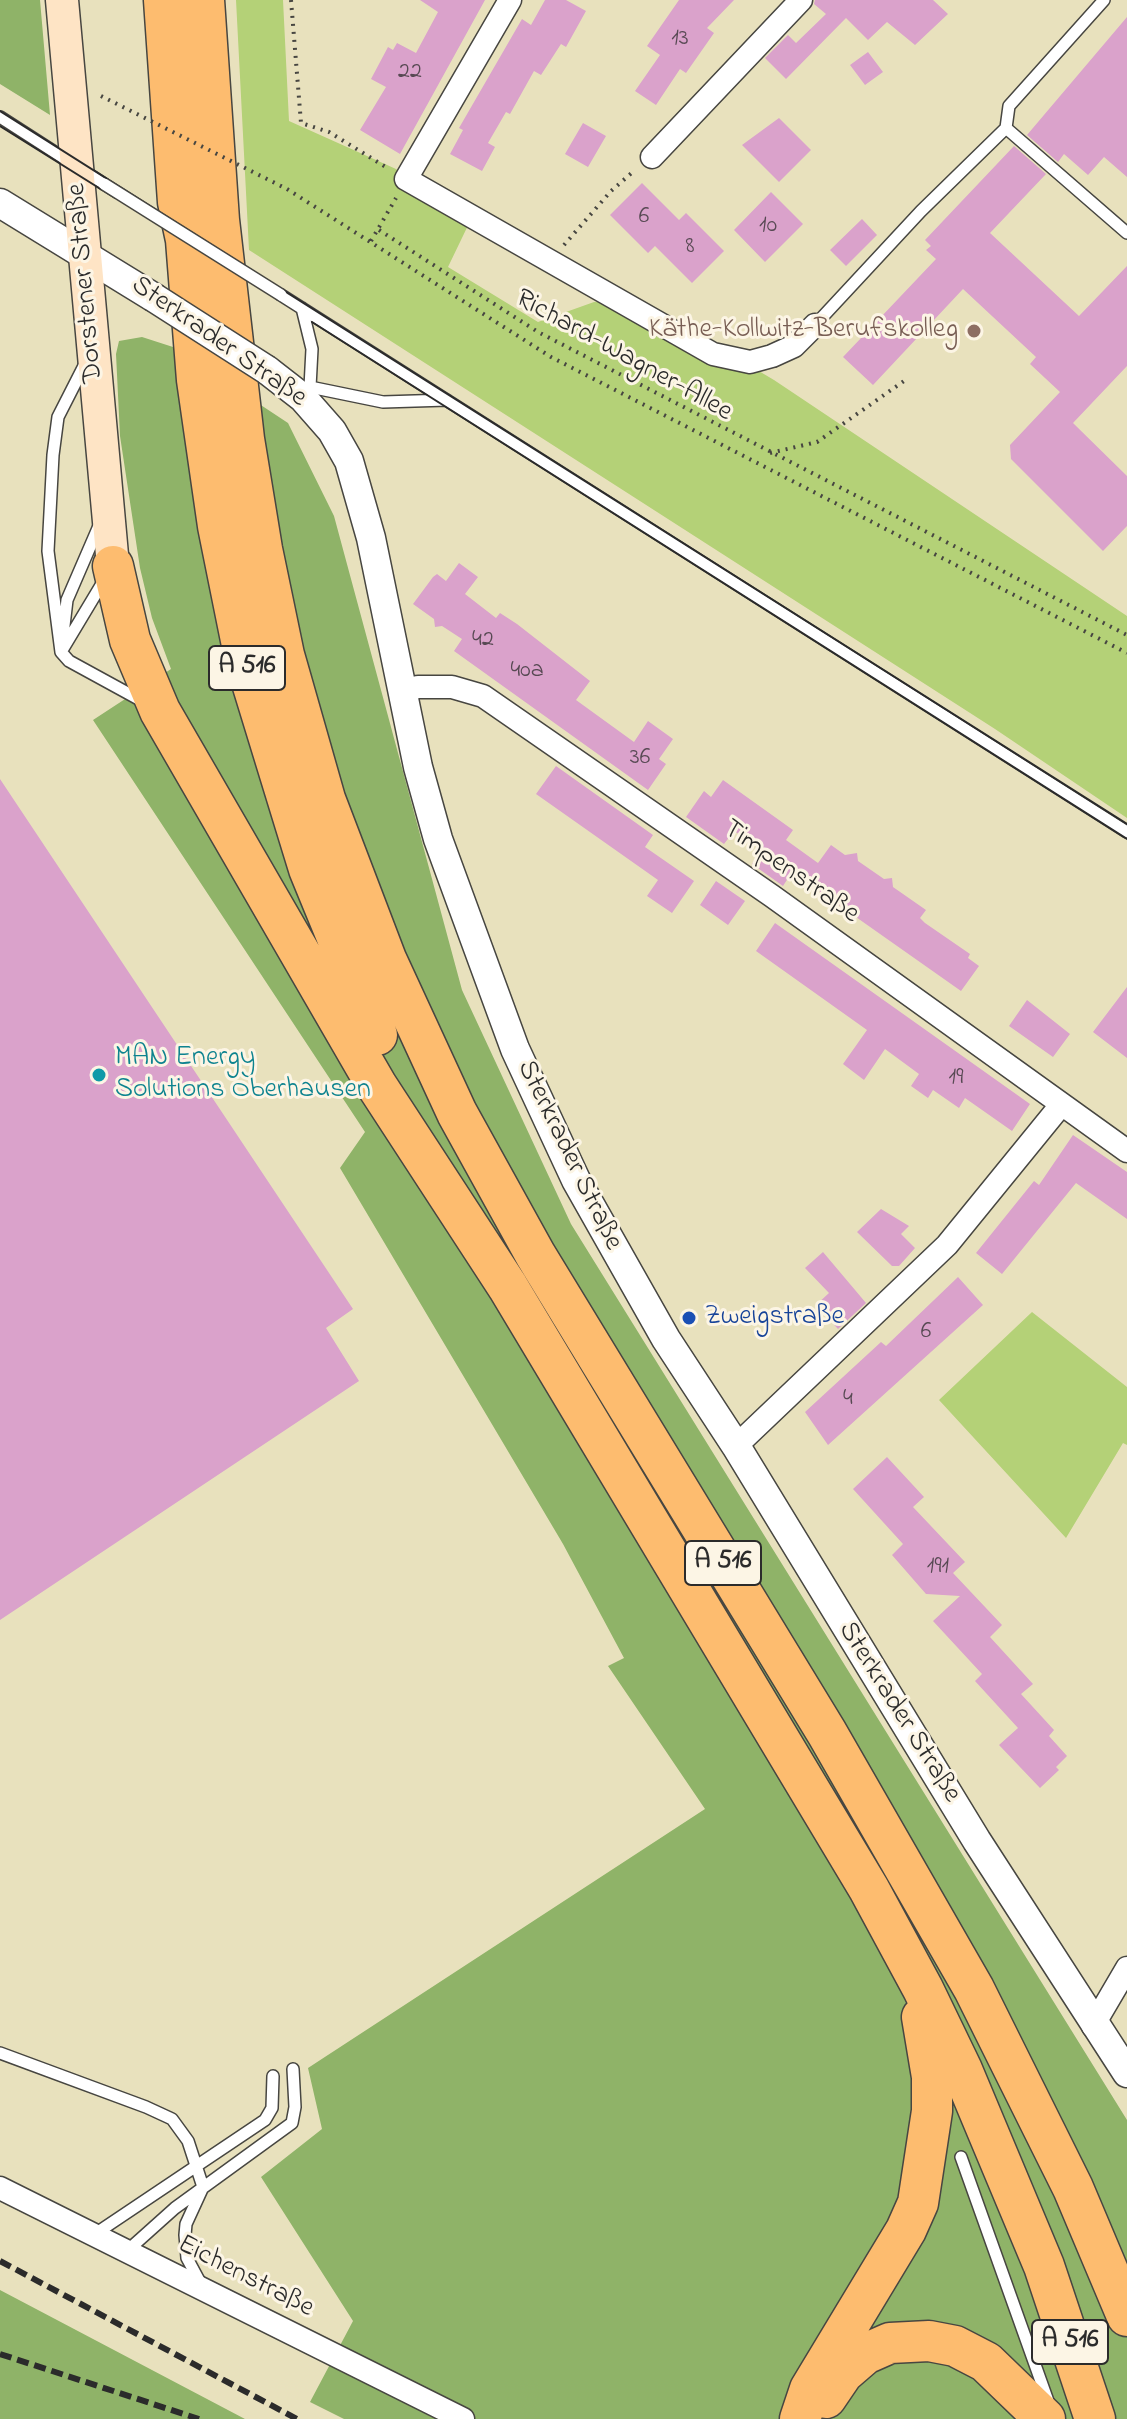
<!DOCTYPE html>
<html>
<head>
<meta charset="utf-8">
<style>
	body { margin:0 }
	canvas { display:block; background:#e8e1bd }
</style>
</head>
<body>
<canvas width="1127" height="2419"></canvas>
<script>
const context = document.querySelector('canvas').getContext('2d');
context.lineJoin = 'round';
function fill(path, color) {
  context.fillStyle = color;
  context.fill(path, 'evenodd');
}
function shape(rows) {
  const path = new Path2D();
  for (const r of rows) {
    path.moveTo(r[0], r[1]);
    for (let i = 2; i < r.length; i += 2) path.lineTo(r[i], r[i + 1]);
  }
  return path;
}
function strokePath(path, color, width, dash) {
  context.strokeStyle = color;
  context.lineWidth = width;
  context.lineCap = dash ? 'butt' : 'round';
  context.setLineDash(dash || []);
  context.stroke(path);
}
function drawText(font, color, halo, rows, align = 'center') {
  context.font = font + ' "Indie Flower",sans-serif';
  context.lineWidth = 6;
  context.setLineDash([]);
  context.textBaseline = 'middle';
  context.strokeStyle = halo;
  context.fillStyle = color;
  for (const [text, x, y, turn = 0] of rows) {
    context.save();
    context.translate(x, y);
    context.rotate((+turn || 0) * Math.PI / 180);
    context.textAlign = isNaN(turn) ? turn : align;
    if (halo) context.strokeText(text, 0, 0);
    context.fillText(text, 0, 0);
    context.restore();
  }
}
fill(shape([
	[236,0,283,0,289,121,396,169,474,213,448,267,538,322,594,302,644,303,774,380,1127,616,1127,818,995,729,249,250],
	[1032,1312,1127,1387,1127,1445,1123,1443,1066,1538,939,1400]
]), '#b4d177');
fill(shape([
	[0,0,40,0,50,115,0,84],
	[142,337,173,347,288,423,334,516,462,990,571,1224,1127,2120,1127,2419,344,2419,310,2402,353,2321,261,2177,322,2129,308,2068,705,1809,608,1666,624,1658,563,1544,340,1168,365,1132,93,720,171,669,152,618,140,568,120,436,116,354,119,341],
	[0,2290,245,2419,0,2419]
]), '#8fb368');
fill(shape([
	[420,0,485,0,400,154,360,130,386,87,371,79,388,47,393,50,397,43,416,53,438,12],
	[545,0,566,0,586,11,566,47,561,44,541,75,534,71,510,114,506,112,488,143,495,147,482,171,450,154,463,130,459,128,522,19,531,25],
	[679,0,734,0,707,28,714,33,686,73,680,69,656,105,635,91,660,55,647,46],
	[815,0,933,0,948,14,915,45,887,22,868,40,846,18,786,79,765,58,788,35,796,43,826,14,814,4],
	[1127,17,1127,177,1104,157,1088,175,1064,154,1058,162,1027,135],
	[868,52,883,72,865,85,850,65],
	[779,118,811,150,779,182,742,145],
	[583,123,606,136,588,167,565,154],
	[1014,146,1046,174,990,233,1079,316,1127,266,1127,366,1073,423,1127,476,1127,526,1103,551,1011,459,1010,445,1060,392,1030,364,1036,357,963,289,873,385,843,357,936,259,926,250,931,246,925,240],
	[642,183,679,220,686,213,724,251,692,283,655,246,648,253,610,215],
	[771,192,803,224,765,262,734,230],
	[862,219,877,235,846,266,830,250],
	[459,563,478,577,465,594,496,618,500,613,517,624,590,681,576,700,634,742,648,721,673,739,659,759,666,764,648,790,454,651,462,639,442,626,435,627,434,619,413,604,433,577,437,574,446,581],
	[556,766,653,835,645,847,694,881,672,913,647,896,658,880,536,794],
	[0,779,353,1309,326,1328,359,1381,0,1620],
	[723,780,793,830,786,840,818,863,831,845,845,855,857,853,858,861,884,879,892,878,893,887,926,910,920,918,925,923,970,954,968,958,979,966,961,991,792,872,783,886,752,864,762,849,734,831,724,844,686,817,704,791,711,797],
	[716,881,745,901,728,925,700,905],
	[775,923,1030,1104,1012,1131,965,1098,959,1108,933,1090,928,1098,911,1086,919,1074,885,1049,864,1080,843,1064,867,1030,756,951],
	[1127,987,1127,1058,1093,1032],
	[1027,1000,1070,1034,1053,1057,1009,1026],
	[1073,1135,1127,1172,1127,1219,1076,1183,1002,1274,976,1253,1034,1181,1039,1185],
	[881,1209,909,1226,901,1234,915,1248,899,1266,892,1266,857,1232],
	[823,1252,866,1303,838,1329,816,1305,829,1293,805,1268],
	[958,1277,983,1305,828,1445,805,1412,881,1342,886,1346],
	[887,1457,924,1497,913,1507,965,1562,953,1573,1002,1625,990,1637,1033,1684,1021,1694,1054,1730,1049,1736,1067,1756,1056,1767,1059,1770,1040,1788,999,1745,1018,1728,975,1681,982,1674,933,1621,960,1596,926,1594,892,1555,903,1544,853,1489]
]), '#daa2cb');
const service = shape([
	[0,117,104,184],
	[1006,128,1127,233],
	[281,295,1127,832],
	[302,308,312,349,310,387],
	[815,325,921,211,1006,128,1009,106,1104,0],
	[86,362,58,417,53,455,48,551,61,652,69,661,144,702],
	[304,397,310,387,383,402,447,400],
	[63,634,67,600,99,526],
	[61,652,106,577],
	[0,2053,146,2107,172,2119,188,2141,203,2187,186,2224,185,2235,187,2258,202,2286],
	[961,2157,1048,2401],
	[95,2234,265,2120,272,2108,273,2076],
	[127,2251,175,2208,292,2123,295,2107,293,2069]
]);
const minor = shape([
	[510,0,406,179,713,354,750,362,772,356,794,346,815,325],
	[652,157,801,0],
	[401,691,418,687,452,687,483,696,772,896,1127,1151],
	[736,1446,947,1245,1061,1105],
	[1093,2026,1127,1968],
	[0,2188,463,2419]
]);
const tertiary = shape([
	[0,203,153,297],
	[267,370,303,398,332,431,349,461,371,538,418,767,438,839,515,1049,576,1180,666,1339,736,1446,977,1841,1127,2073]
]);
const secondary = shape([
	[62,0,113,566]
]);
const motorway = shape([
	[164,0,178,202,186,240,197,380,218,526,245,660,309,869,377,1035],
	[204,0,219,220,244,439,262,549,284,655,325,799,386,959,457,1113,535,1254,827,1733,974,1989,1073,2188,1127,2316],
	[113,566,130,640,160,711,377,1086,508,1287,869,1889,923,1989,962,2070,1044,2266,1095,2419],
	[826,2398,843,2373,865,2354,890,2343,929,2341,955,2346,986,2362,1045,2419],
	[800,2419,810,2389,906,2230,918,2203,932,2111,932,2077,922,2017]
]);
strokePath(service, '#474641', 14);
strokePath(minor, '#474641', 25);
strokePath(tertiary, '#474641', 31);
strokePath(secondary, '#474641', 35);
strokePath(motorway, '#474641', 43);
strokePath(shape([
	[291,0,301,123,329,132,389,169],
	[287,189,551,357,1127,653],
	[379,230,538,332,1127,635],
	[371,241,396,198],
	[564,245,611,191,635,170],
	[770,453,817,442,904,381]
]), '#474641', 4, [2, 6]);
strokePath(service, '#fff', 11);
strokePath(minor, '#fff', 22);
strokePath(tertiary, '#fff', 28);
strokePath(secondary, '#fee4c5', 32);
strokePath(motorway, '#fdbc6f', 40);
strokePath(shape([
	[0,111,1127,824],
	[0,126,115,198],
	[312,322,1127,839]
]), '#2b2b2b', 2);
strokePath(shape([
	[0,2261,297,2419],
	[0,2354,199,2419]
]), '#2b2b2b', 6, [12, 6]);
const serviceBridge = shape([
	[104,184,281,295]
]);
const tertiaryBridge = shape([
	[153,297,267,370]
]);
strokePath(serviceBridge, '#474641', 14, []);
strokePath(tertiaryBridge, '#474641', 31, []);
strokePath(shape([
	[101,96,287,189]
]), '#474641', 4, [2, 6]);
strokePath(serviceBridge, '#fff', 11);
strokePath(tertiaryBridge, '#fff', 28);
for (const [x, y, r, color] of [
	[974,331,8,"#8d6e63"],
	[99,1075,8,"#0f9aa8"],
	[689,1318,8,"#1a4fb4"]
]) {
  const dot = new Path2D();
  dot.arc(x, y, r, 0, 2 * Math.PI);
  context.fillStyle = color;
  context.fill(dot);
  strokePath(dot, '#fcf5e5', 3);
}
drawText('24px', '#574953', null, [
	["13",680,40],
	["22",410,73],
	["6",644,218],
	["10",768,227],
	["8",690,248],
	["42",483,641],
	["40a",527,672],
	["36",640,759],
	["19",956,1079],
	["6",926,1333],
	["4",848,1400],
	["191",938,1568]
]);
for (const [x, y, w] of [
	[247,668,76],
	[723,1563,76],
	[1070,2342,76]
]) {
  const box = new Path2D();
  box.roundRect(x - w / 2, y - 22, w, 44, 6);
  context.fillStyle = '#fcf5e5';
  context.fill(box);
  strokePath(box, '#2b2b2b', 2);
}
drawText('bold 26px', '#2b2b2b', null, [
	["A 516",247,668],
	["A 516",723,1563],
	["A 516",1070,2342]
]);
drawText('28px', '#2b2b2b', '#fcf5e5', [
	["Dorstener Straße",87,283,-95],
	["Sterkrader Straße",218,343,35],
	["Richard-Wagner-Allee",623,357,29],
	["Timpenstraße",790,873,35],
	["Sterkrader Straße",568,1156,64],
	["Sterkrader Straße",898,1713,58],
	["Eichenstraße",245,2278,27]
]);
drawText('28px', '#785e54', '#fcf5e5', [
	["Käthe-Kollwitz-Berufskolleg",958,331]
], 'right');
drawText('28px', '#0d838f', '#fcf5e5', [
	["MAN Energy",115,1059],
	["Solutions Oberhausen",115,1091]
], 'left');
drawText('28px', '#164399', '#fcf5e5', [
	["Zweigstraße",705,1318]
], 'left');
</script>
</body>
</html>
